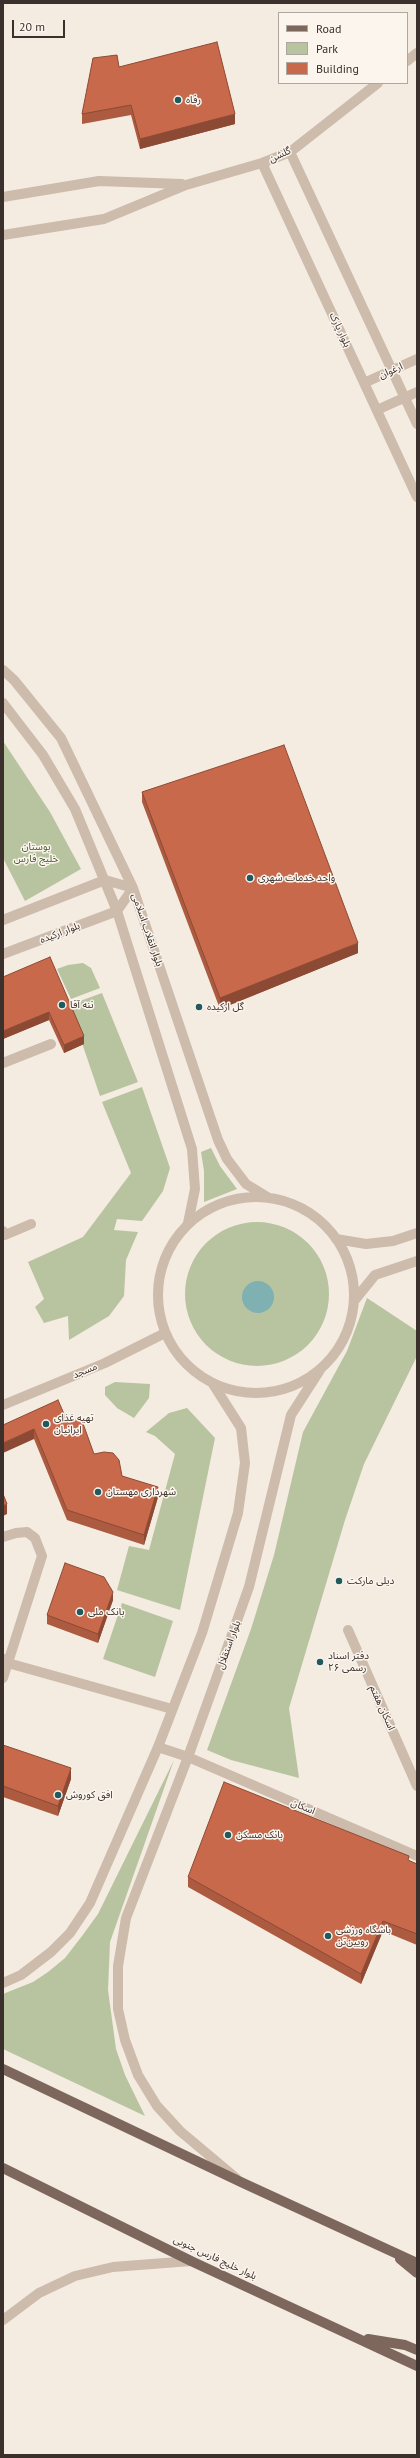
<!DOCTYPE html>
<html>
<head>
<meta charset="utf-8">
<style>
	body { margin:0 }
	#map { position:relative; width:420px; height:2458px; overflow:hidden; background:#f4ebe1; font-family:"PT Sans",sans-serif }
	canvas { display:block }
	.frame { position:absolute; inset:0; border:4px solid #3b302b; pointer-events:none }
	.legend { position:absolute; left:278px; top:12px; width:130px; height:72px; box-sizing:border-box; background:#fbf5ee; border:1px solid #aea6a0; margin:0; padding:5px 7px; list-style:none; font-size:12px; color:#3b302b }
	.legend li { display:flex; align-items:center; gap:8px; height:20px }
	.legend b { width:20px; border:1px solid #aea6a0 }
	.scale { position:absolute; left:12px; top:20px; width:53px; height:18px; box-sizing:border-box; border:2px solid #3b302b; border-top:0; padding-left:5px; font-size:12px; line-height:14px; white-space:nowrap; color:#3b302b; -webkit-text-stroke:3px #fbf5ee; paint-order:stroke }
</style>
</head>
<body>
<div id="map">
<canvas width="420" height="2458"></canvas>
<div class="frame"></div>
<ul class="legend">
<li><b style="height:5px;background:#7d675c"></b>Road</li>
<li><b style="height:11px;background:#b8c4a0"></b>Park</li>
<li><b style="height:11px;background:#c8694b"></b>Building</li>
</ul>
<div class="scale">20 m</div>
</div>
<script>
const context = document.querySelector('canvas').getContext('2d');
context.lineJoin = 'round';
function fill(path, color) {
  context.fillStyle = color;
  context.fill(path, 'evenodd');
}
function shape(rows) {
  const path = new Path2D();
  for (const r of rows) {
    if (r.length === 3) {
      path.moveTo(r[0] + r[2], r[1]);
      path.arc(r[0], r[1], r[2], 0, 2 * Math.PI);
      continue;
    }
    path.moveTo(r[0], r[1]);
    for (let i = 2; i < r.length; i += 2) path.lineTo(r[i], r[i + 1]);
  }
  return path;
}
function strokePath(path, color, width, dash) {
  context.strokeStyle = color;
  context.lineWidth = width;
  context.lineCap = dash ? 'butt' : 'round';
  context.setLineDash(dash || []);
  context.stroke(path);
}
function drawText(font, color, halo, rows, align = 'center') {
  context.font = font + ' "PT Sans","Noto Sans Arabic",sans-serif';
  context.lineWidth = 3;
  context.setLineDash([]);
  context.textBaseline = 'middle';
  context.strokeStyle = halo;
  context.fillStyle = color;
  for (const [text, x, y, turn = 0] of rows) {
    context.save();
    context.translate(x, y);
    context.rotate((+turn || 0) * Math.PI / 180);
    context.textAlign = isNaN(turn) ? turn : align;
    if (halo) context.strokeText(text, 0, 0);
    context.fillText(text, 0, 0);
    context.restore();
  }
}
fill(shape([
	[3,741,50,812,81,869,25,901,3,858],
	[83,963,91,968,100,988,71,999,57,969,68,965],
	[102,993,138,1082,100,1096,69,1005],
	[142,1087,170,1168,163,1191,142,1221,117,1219,114,1230,138,1232,126,1260,124,1296,109,1316,69,1340,68,1316,44,1323,35,1307,44,1299,28,1262,83,1237,131,1173,102,1102],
	[211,1148,220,1166,237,1189,204,1202,204,1171,201,1152],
	[257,1294,72],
	[367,1298,417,1331,417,1356,364,1464,345,1520,289,1708,299,1778,231,1760,207,1750,251,1629,274,1555,303,1432,347,1351],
	[115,1382,150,1384,149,1398,134,1418,117,1408,105,1395,105,1387],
	[187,1408,215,1438,180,1610,117,1590,129,1546,149,1550,175,1454,155,1436,146,1432,169,1413],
	[122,1603,173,1621,155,1677,103,1659],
	[174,1760,110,1942,108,1990,116,2049,125,2075,145,2116,3,2049,3,1994,33,1982,48,1972,65,1958,82,1936,98,1914]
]), '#b8c4a0');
fill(shape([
	[258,1297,16]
]), '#7fb0b2');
strokePath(shape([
	[407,61,417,53],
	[290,152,417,424],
	[262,163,417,497],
	[3,197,99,181,182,184],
	[3,235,104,219,186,185,262,163,290,152,378,83],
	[364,383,417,359],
	[377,410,417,392],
	[3,670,14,680,61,738,133,888,218,1140,227,1159,246,1184,269,1198],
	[3,703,43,755,75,809,117,911,192,1149,195,1189,188,1223],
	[3,920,105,880,133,888,117,911,3,954],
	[3,1063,51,1044],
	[256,1295,98],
	[3,1231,5,1235,31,1224],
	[336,1239,366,1244,393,1241,417,1233],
	[354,1301,375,1275,417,1261],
	[3,1405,105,1363,165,1333],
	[3,1537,16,1533,27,1532,35,1538,42,1556,3,1678],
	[348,1630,417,1786],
	[4,1659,8,1663,172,1709],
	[158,1747,188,1757,417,1856],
	[3,1983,21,1975,51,1952,70,1933,90,1903,158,1747,202,1633,238,1513,245,1463,241,1428,213,1384],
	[236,2178,180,2131,157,2106,138,2075,125,2040,118,2009,118,1966,126,1918,188,1757,249,1587,291,1415,320,1370],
	[3,2320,39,2293,75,2276,113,2267,191,2261]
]), '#cdbbac', 10);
strokePath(shape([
	[3,2069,243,2183,417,2263],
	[3,2168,191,2261,417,2366],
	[400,2259,417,2273],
	[368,2339,405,2345,417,2350]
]), '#7d675c', 10);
fill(shape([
	[119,67,235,124,140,149,131,115,82,124,82,114],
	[142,792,358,953,220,1009,142,802],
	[50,957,84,1044,64,1053,49,1020,3,1039],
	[68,1423,94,1454,122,1476,158,1497,144,1545,67,1520,34,1439,3,1425],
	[113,1600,98,1643,47,1624,47,1615],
	[3,1745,71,1779,58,1816,3,1797],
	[409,1861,417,1864,417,1945,383,1931,361,1984,188,1887,188,1877]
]), '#ac5a40');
fill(shape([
	[235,114,235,124,140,149,140,139],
	[358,943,358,953,220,1009,220,998],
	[49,1012,49,1020,3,1039,3,1031],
	[84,1036,84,1044,64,1053,64,1045],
	[34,1429,34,1439,3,1453,3,1443],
	[158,1487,158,1497,144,1545,144,1535],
	[7,1504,7,1514,3,1516,3,1506],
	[113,1592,113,1600,98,1643,98,1634],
	[71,1768,71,1779,58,1816,58,1806],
	[383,1921,383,1931,361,1984,361,1974]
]), '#8c4a34');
const building = shape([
	[217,42,235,114,140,139,131,105,82,114,93,58,117,55,119,67,217,42],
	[284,745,358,943,220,998,142,792,284,745],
	[50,957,84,1036,64,1045,49,1012,3,1031,3,977,50,957],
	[58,1400,68,1423,81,1418,94,1454,104,1452,113,1453,119,1460,122,1476,158,1487,144,1535,67,1510,34,1429,3,1443,3,1425,58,1400],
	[3,1494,7,1504,3,1506,3,1494],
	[65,1563,104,1577,113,1592,98,1634,47,1615,65,1563],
	[3,1745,71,1768,58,1806,3,1786,3,1745],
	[224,1782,409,1856,408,1860,417,1864,417,1934,383,1921,361,1974,188,1877,224,1782]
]);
fill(building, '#c8694b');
strokePath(building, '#8c4a34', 1);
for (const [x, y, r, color] of [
	[178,100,4,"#1f5a5e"],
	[250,878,4,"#1f5a5e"],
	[62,1005,4,"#1f5a5e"],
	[199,1007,4,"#1f5a5e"],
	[46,1424,4,"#1f5a5e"],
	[98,1492,4,"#1f5a5e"],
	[339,1581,4,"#1f5a5e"],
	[80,1612,4,"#1f5a5e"],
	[320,1662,4,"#1f5a5e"],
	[58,1795,4,"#1f5a5e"],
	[228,1835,4,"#1f5a5e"],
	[328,1936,4,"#1f5a5e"]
]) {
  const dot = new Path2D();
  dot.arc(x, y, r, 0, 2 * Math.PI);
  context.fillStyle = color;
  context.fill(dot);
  strokePath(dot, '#fbf5ee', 1.5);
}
drawText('10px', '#3b302b', '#fbf5ee', [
	["رفاه",186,100],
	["واحد خدمات شهری",258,878],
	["ننه آقا",70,1005],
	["گل ارکیده",207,1007],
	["تهیه غذای",54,1418],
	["ایرانیان",54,1430],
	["شهرداری مهستان",106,1492],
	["دیلی مارکت",347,1581],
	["بانک ملی",88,1612],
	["دفتر اسناد",328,1656],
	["رسمی ۲۶",328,1668],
	["افق کوروش",66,1795],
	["بانک مسکن",236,1835],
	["باشگاه ورزشی",336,1930],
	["رویین‌تن",336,1942]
], 'left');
drawText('10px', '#3b302b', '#fbf5ee', [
	["گلشن",280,155,-25],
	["بلوار پارک",340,330,65],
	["ارغوان",391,371,-24],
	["بلوار انقلاب اسلامی",147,930,71],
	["بلوار ارکیده",60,933,-21],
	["مسجد",85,1371,-23],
	["بلوار استقلال",229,1645,-70],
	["اسکان هفتم",382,1708,66],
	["اسکان",303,1807,23],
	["بلوار خلیج فارس جنوبی",215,2258,25]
]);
drawText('10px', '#4a5a2e', '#fbf5ee', [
	["بوستان",36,847],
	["خلیج فارس",36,859]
]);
</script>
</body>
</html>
